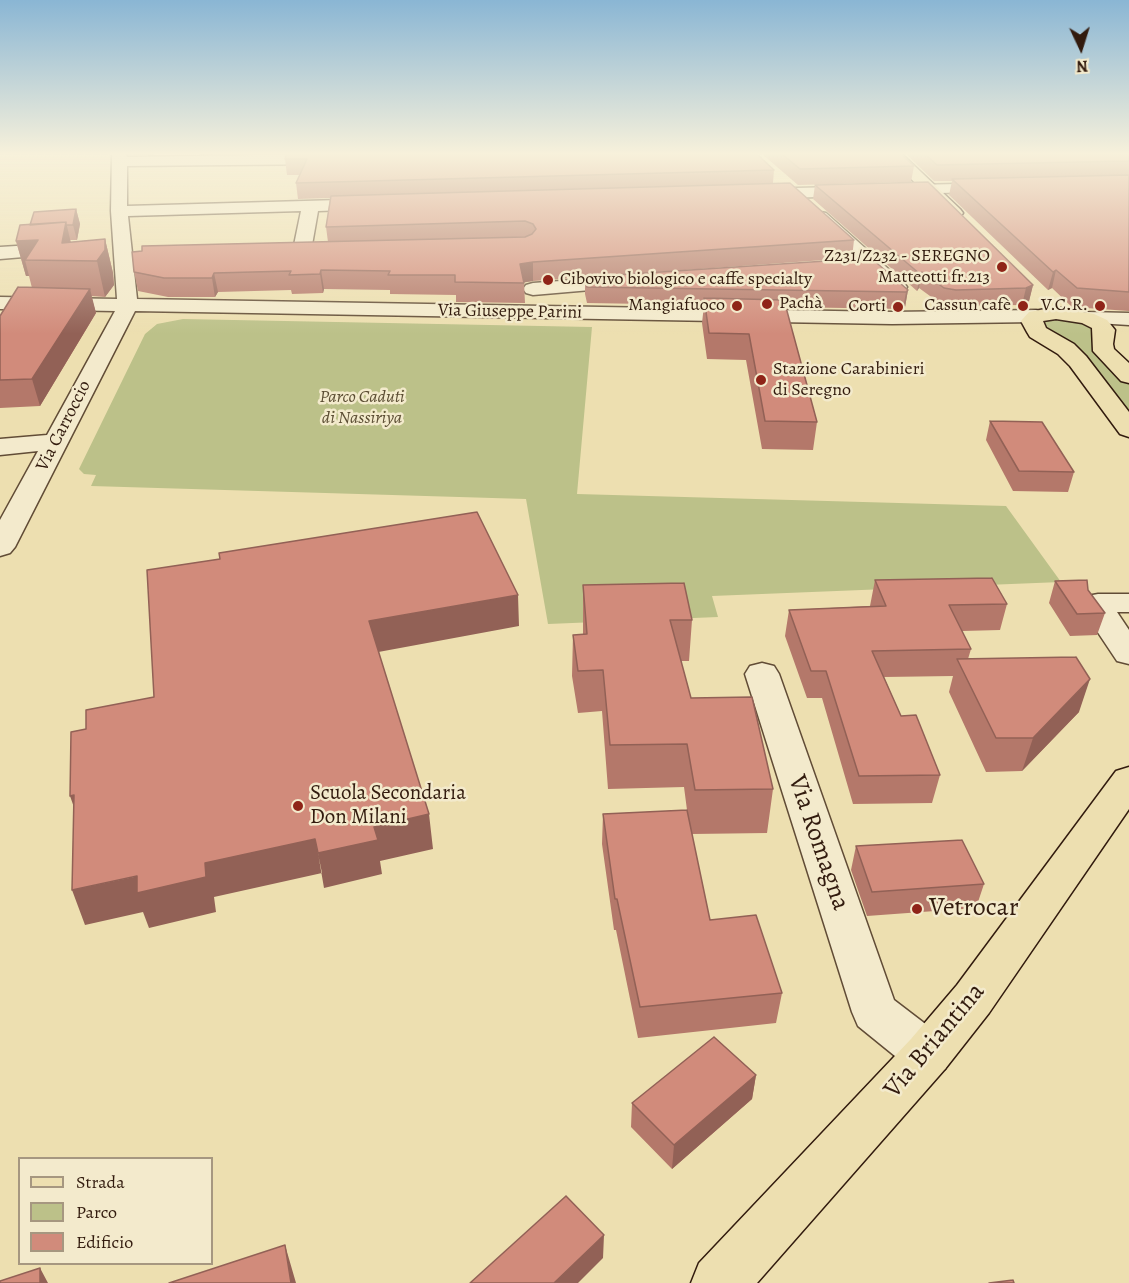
<!DOCTYPE html>
<html>
<head>
<meta charset="utf-8">
<style>
	body { margin:0 }
	#map { position:relative; width:1129px; height:1283px; overflow:hidden; background:#eddfb0; font-family:Alegreya,serif }
	canvas { display:block }
	.legend { position:absolute; left:18px; top:1157px; width:195px; height:108px; box-sizing:border-box; background:#f3eacc; border:2px solid #a69780; margin:0; padding:8px 10px; list-style:none; font-size:18px; color:#321b0e }
	.legend li { display:flex; align-items:center; gap:12px; height:30px }
	.legend b { width:30px; border:2px solid #a69780 }
	.north { position:absolute; left:1051px; top:18px; width:60px; height:60px; -webkit-text-stroke:4px #f3eacc; paint-order:stroke; rotate:176deg; font-size:16px; font-weight:700; line-height:24px; text-align:center; color:#321b0e }
	.north::after { content:''; display:block; margin:auto; width:21px; height:27px; background:#321b0e; clip-path:polygon(50% 0,100% 100%,50% 72%,0 100%) }
</style>
</head>
<body>
<div id="map">
<canvas width="1129" height="1283"></canvas>
<ul class="legend">
<li><b style="height:8px;background:#eddfb0"></b>Strada</li>
<li><b style="height:16px;background:#bcc189"></b>Parco</li>
<li><b style="height:16px;background:#d18b7b"></b>Edificio</li>
</ul>
<div class="north">N</div>
</div>
<script>
const context = document.querySelector('canvas').getContext('2d');
context.lineJoin = 'round';
function fill(path, color) {
  context.fillStyle = color;
  context.fill(path, 'evenodd');
}
function shape(rows) {
  const path = new Path2D();
  for (const r of rows) {
    path.moveTo(r[0], r[1]);
    for (let i = 2; i < r.length; i += 2) path.lineTo(r[i], r[i + 1]);
  }
  return path;
}
function strokePath(path, color, width, dash) {
  context.strokeStyle = color;
  context.lineWidth = width;
  context.lineCap = dash ? 'butt' : 'round';
  context.setLineDash(dash || []);
  context.stroke(path);
}
function drawText(font, color, halo, rows, align = 'center') {
  context.font = font + ' Alegreya,serif';
  context.lineWidth = 5;
  context.setLineDash([]);
  context.textBaseline = 'middle';
  context.strokeStyle = halo;
  context.fillStyle = color;
  for (const [text, x, y, turn = 0] of rows) {
    context.save();
    context.translate(x, y);
    context.rotate((+turn || 0) * Math.PI / 180);
    context.textAlign = isNaN(turn) ? turn : align;
    if (halo) context.strokeText(text, 0, 0);
    context.fillText(text, 0, 0);
    context.restore();
  }
}
fill(shape([
	[1050,316,1093,325,1103,359,1129,384,1129,417,1040,326,1043,319],
	[183,319,592,327,577,494,1006,506,1061,582,712,596,718,617,548,624,526,499,91,486,96,475,84,474,79,469,145,334,157,324]
]), '#bcc189');
const minor = shape([
	[112,154,126,154,127,157,330,154,338,159,330,164,127,166,127,206,375,199,383,204,375,209,318,211,312,245,347,249,349,253,347,257,340,259,318,259,298,253,294,245,301,211,128,216,137,299,892,312,1036,310,1043,312,1046,316,1043,320,1036,322,892,324,135,311,15,547,10,553,0,556,0,520,38,451,0,455,0,439,47,435,115,311,0,309,0,297,117,299,111,211,112,154],
	[996,183,1002,185,1004,188,1002,191,756,199,748,194,756,189,996,183],
	[820,212,826,213,904,283,907,287,904,291,890,291,814,221,811,217,814,213,820,212],
	[64,243,71,245,73,249,71,253,0,259,0,247,64,243],
	[630,276,637,278,640,282,637,286,533,295,526,293,523,289,526,285,533,283,630,276],
	[1087,312,1129,313,1129,325,1080,322,1077,318,1080,314,1087,312],
	[1098,594,1129,594,1129,612,1117,612,1129,630,1129,664,1117,661,1083,610,1082,603,1087,596,1098,594],
	[762,663,774,666,779,674,894,1000,945,1039,952,1054,945,1069,928,1075,911,1069,858,1026,852,1012,745,674,750,666,762,663]
]);
const major = shape([
	[887,154,902,154,960,209,963,213,960,217,948,217,887,154],
	[1056,307,1094,314,1107,320,1115,330,1113,344,1114,349,1129,363,1129,383,1121,381,1093,351,1092,328,1082,323,1056,319,1043,321,1046,328,1074,344,1086,356,1129,412,1129,437,1120,434,1070,366,1058,354,1030,337,1027,332,1021,321,1029,312,1056,307],
	[1129,767,1129,809,989,1013,945,1069,757,1283,691,1283,699,1263,911,1039,957,985,1116,771,1129,767]
]);
strokePath(minor, '#614c36', 3);
strokePath(major, '#321b0e', 3);
fill(minor, '#f3eacc');
fill(major, '#eddfb0');
fill(shape([
	[133,154,185,154,133,155],
	[287,154,774,170,773,183,854,240,852,258,533,281,524,282,525,303,456,302,456,295,390,294,390,290,324,289,323,293,292,294,291,290,218,292,215,297,168,297,138,291,134,272,328,242,326,227,330,198,298,199,296,183,300,175,287,175,285,159],
	[762,154,901,154,914,166,911,182,798,185],
	[906,154,1129,154,1129,311,1072,307,1052,288,1048,290,949,195,952,181,934,181],
	[815,185,1033,285,1029,301,1022,305,952,306,941,304,919,288,917,291,813,199],
	[76,209,80,224,77,240,70,240,71,242,105,239,113,273,114,285,105,297,91,296,96,313,40,406,0,408,0,316,32,288,29,276,26,276,16,241,30,225],
	[585,277,908,290,905,307,903,309,786,307,817,422,813,450,762,449,746,360,707,359,702,323,704,305,587,303,585,294],
	[990,421,1074,472,1068,492,1013,491,986,440],
	[875,580,1007,604,1000,630,962,631,971,649,968,659,1079,712,1022,771,986,772,949,692,953,676,884,677,901,716,940,775,932,803,853,804,822,698,807,698,785,636,789,610,870,606],
	[1055,581,1088,590,1105,613,1097,635,1070,636,1049,603],
	[583,585,692,620,689,661,681,661,691,698,773,789,767,833,692,834,710,920,782,993,776,1023,638,1038,616,930,614,930,602,844,603,814,687,810,684,787,608,789,602,711,578,713,572,676,573,635,583,635],
	[856,846,984,884,976,908,867,916,851,870],
	[756,1075,752,1099,672,1169,631,1127,632,1103]
]), '#b4786a');
fill(shape([
	[76,209,80,224,77,240,73,225],
	[66,222,74,256,62,243],
	[105,239,113,273,114,285,105,297,97,261],
	[38,240,25,260,29,276,26,276,16,241],
	[533,262,533,281,521,283,520,264],
	[321,270,324,289,323,293,320,274],
	[1056,270,1052,288,1048,290,1053,272],
	[922,272,919,288,917,291,920,274],
	[214,273,218,292,215,297,212,278],
	[1033,285,1029,301,1022,305,1026,288],
	[90,289,96,313,40,406,32,379],
	[908,290,905,307,903,309,906,292],
	[518,595,519,626,373,653,369,621],
	[1090,679,1079,712,1022,771,1033,738],
	[74,795,82,830,70,796],
	[429,814,433,849,380,861,382,874,324,888,318,853,374,827],
	[315,839,322,873,214,897,216,912,149,928,143,912,85,925,72,890],
	[756,1075,752,1099,672,1169,674,1145],
	[604,1235,603,1258,578,1283,554,1283],
	[285,1245,296,1283,291,1283],
	[40,1268,48,1283,40,1283]
]), '#926156');
const building = shape([
	[287,154,757,154,774,170,296,183,307,159,285,159,287,154],
	[782,154,901,154,914,166,800,169,782,154],
	[925,154,1129,154,1129,161,937,165,925,154],
	[1129,175,1129,292,1077,288,1056,270,1053,272,952,179,1129,175],
	[928,182,1033,285,1026,288,956,290,944,288,922,272,920,274,815,185,928,182],
	[790,183,854,240,533,262,520,264,524,283,455,282,455,275,388,275,390,271,321,270,320,274,289,275,291,271,214,273,212,278,164,278,134,272,132,252,142,251,142,246,525,237,532,234,536,229,533,224,525,221,326,227,331,196,790,183],
	[76,209,73,225,66,225,66,222,30,225,34,212,76,209],
	[66,222,62,243,105,239,105,250,97,261,25,260,38,240,16,241,20,225,66,222],
	[871,258,908,290,906,292,587,287,585,277,871,258],
	[18,287,90,289,32,379,0,380,0,316,18,287],
	[704,298,784,300,817,422,765,421,749,334,709,333,704,298],
	[990,421,1042,422,1074,472,1019,471,990,421],
	[477,512,518,595,369,621,429,814,374,827,378,840,318,853,315,839,205,863,206,877,137,893,137,876,72,890,74,795,70,796,71,732,86,729,86,710,154,697,147,570,220,559,219,553,477,512],
	[992,578,1007,604,949,605,971,649,872,651,901,716,916,715,940,775,859,776,826,671,811,671,789,610,886,606,875,580,992,578],
	[1087,580,1088,590,1105,613,1077,614,1055,581,1087,580],
	[684,583,692,620,670,620,691,698,752,697,773,789,695,790,687,744,610,745,603,670,578,671,573,635,587,634,583,585,684,583],
	[1076,657,1090,679,1033,738,996,738,957,659,1076,657],
	[687,810,710,920,756,915,782,993,640,1007,617,899,615,899,603,814,687,810],
	[962,840,984,884,872,892,856,846,962,840],
	[714,1037,756,1075,674,1145,632,1103,714,1037],
	[566,1196,604,1235,554,1283,470,1283,566,1196],
	[285,1245,291,1283,169,1283,285,1245],
	[40,1268,40,1283,0,1283,0,1281,40,1268],
	[1013,1280,1014,1283,989,1283,1013,1280]
]);
fill(building, '#d18b7b');
strokePath(building, '#926156', 1.5);
const sky = context.createLinearGradient(0, 0, 0, 334);
sky.addColorStop(0, '#8ab6d4');
sky.addColorStop(0.46, '#f7f1db');
sky.addColorStop(1, '#f7f1db00');
context.fillStyle = sky;
context.fillRect(0, 0, 1129, 334);
for (const [x, y, r, color] of [
	[1002,267,6,"#8f2418"],
	[548,280,6,"#8f2418"],
	[767,304,6,"#8f2418"],
	[737,306,6,"#8f2418"],
	[1023,306,6,"#8f2418"],
	[1100,306,6,"#8f2418"],
	[898,307,6,"#8f2418"],
	[761,380,6,"#8f2418"],
	[298,806,6,"#8f2418"],
	[917,909,6,"#8f2418"]
]) {
  const dot = new Path2D();
  dot.arc(x, y, r, 0, 2 * Math.PI);
  context.fillStyle = color;
  context.fill(dot);
  strokePath(dot, '#f3eacc', 2);
}
drawText('18px', '#321b0e', '#f3eacc', [
	["Z231/Z232 - SEREGNO",990,257],
	["Matteotti fr.213",990,278],
	["Cibovivo biologico e caffe specialty",560,280,"left"],
	["Pachà",779,304,"left"],
	["Mangiafuoco",725,306],
	["Cassun cafè",1011,306],
	["V.C.R.",1088,306],
	["Corti",886,307],
	["Stazione Carabinieri",773,370,"left"],
	["di Seregno",773,391,"left"]
], 'right');
drawText('18px', '#321b0e', '#f3eacc', [
	["Via Giuseppe Parini",510,312,1],
	["Via Carroccio",64,426,-63]
]);
drawText('italic 18px', '#5b4d33', '#f3eacc', [
	["Parco Caduti",362,398],
	["di Nassiriya",362,419]
]);
drawText('21px', '#321b0e', '#f3eacc', [
	["Scuola Secondaria",310,794],
	["Don Milani",310,818]
], 'left');
drawText('26px', '#321b0e', '#f3eacc', [
	["Via Romagna",818,843,71],
	["Via Briantina",935,1041,-50]
]);
drawText('26px', '#321b0e', '#f3eacc', [
	["Vetrocar",929,909]
], 'left');
</script>
</body>
</html>
